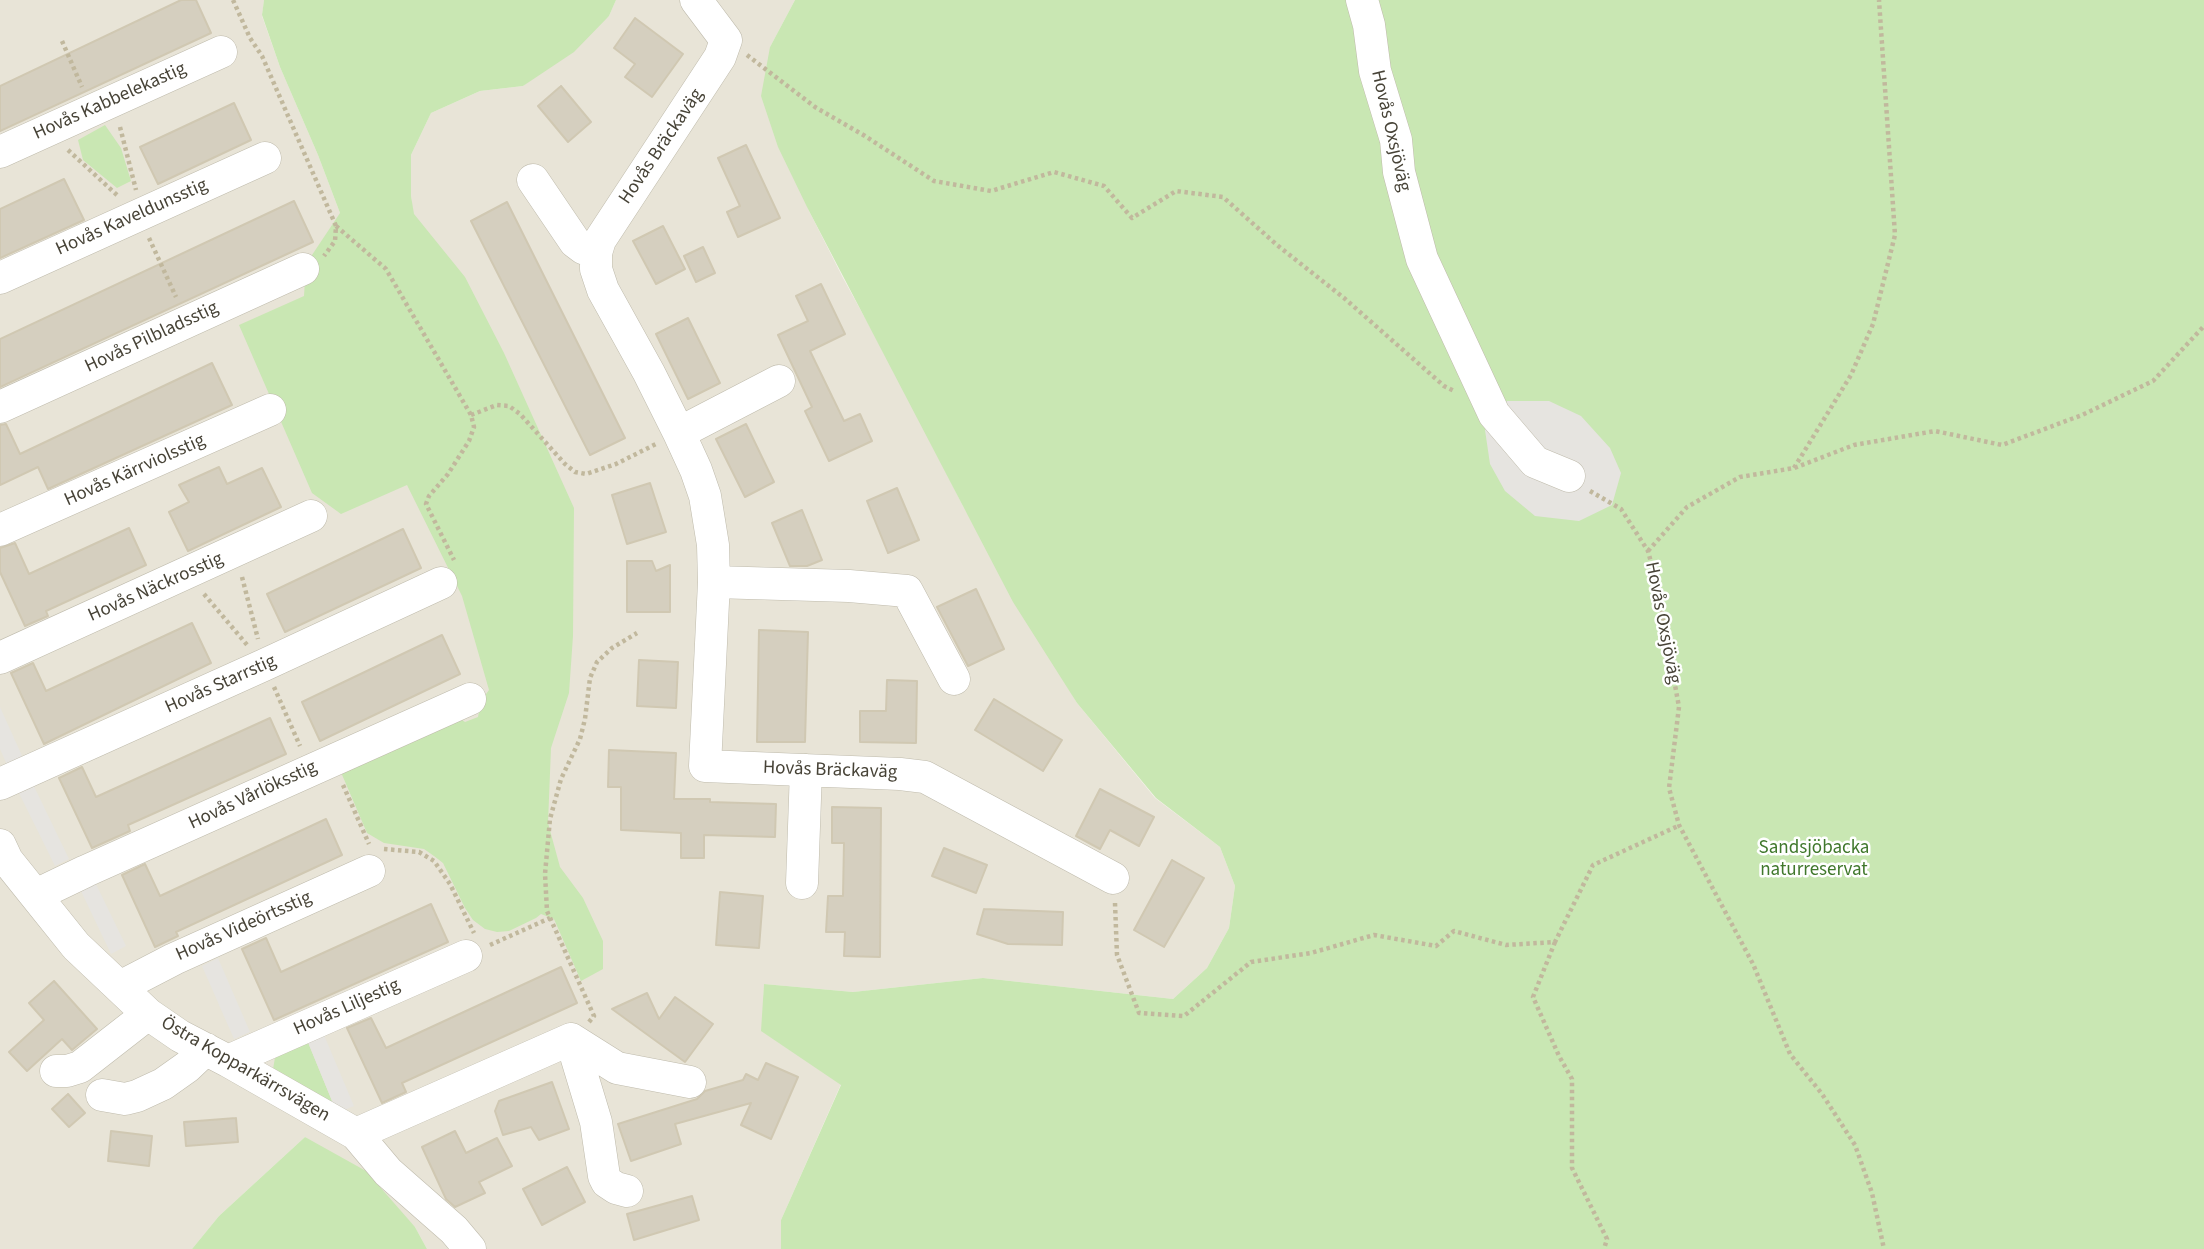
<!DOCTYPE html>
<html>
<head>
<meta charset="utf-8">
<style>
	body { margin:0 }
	canvas { display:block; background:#f4f2e9 }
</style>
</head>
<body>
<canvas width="2204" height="1249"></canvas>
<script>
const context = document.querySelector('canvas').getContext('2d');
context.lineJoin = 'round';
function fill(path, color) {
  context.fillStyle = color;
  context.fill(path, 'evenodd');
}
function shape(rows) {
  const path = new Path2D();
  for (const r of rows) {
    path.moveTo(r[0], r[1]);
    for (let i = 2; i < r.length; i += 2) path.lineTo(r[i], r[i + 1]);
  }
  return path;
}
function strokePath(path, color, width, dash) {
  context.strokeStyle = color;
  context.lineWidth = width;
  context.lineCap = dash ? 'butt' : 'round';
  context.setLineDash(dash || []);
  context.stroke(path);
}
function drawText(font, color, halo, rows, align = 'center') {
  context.font = font + ' "Source Sans 3",sans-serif';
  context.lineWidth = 5;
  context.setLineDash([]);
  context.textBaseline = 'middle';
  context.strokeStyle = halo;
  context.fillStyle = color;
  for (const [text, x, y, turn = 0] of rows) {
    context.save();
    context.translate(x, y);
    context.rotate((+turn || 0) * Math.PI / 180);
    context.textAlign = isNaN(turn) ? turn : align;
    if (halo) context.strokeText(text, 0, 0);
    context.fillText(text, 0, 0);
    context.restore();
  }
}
fill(shape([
	[0,0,264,0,262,16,280,67,318,155,340,213,413,214,411,196,411,155,431,113,480,91,523,86,609,16,616,0,795,0,770,47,808,209,843,278,904,389,964,508,1077,703,1155,798,1220,847,1235,886,1229,928,1207,968,1173,999,983,978,853,992,764,984,762,1031,841,1084,781,1220,781,1249,427,1249,415,1227,305,1137,219,1216,192,1249,0,1249]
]), '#e8e4d7');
fill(shape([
	[264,0,616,0,609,16,574,52,523,86,480,91,431,113,411,155,411,196,414,214,465,277,504,353,574,508,573,636,569,693,551,748,548,823,560,867,583,898,603,941,603,969,581,981,554,919,541,914,536,918,509,931,497,932,485,929,473,920,465,908,443,863,434,856,424,849,384,843,367,833,337,763,452,713,465,722,478,717,481,701,489,690,462,596,407,485,341,514,312,493,239,325,304,296,306,264,340,213,318,155,280,67,262,15],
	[795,0,2204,0,2204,1249,781,1249,781,1220,841,1085,761,1031,764,984,853,992,983,978,1173,999,1207,968,1229,928,1235,886,1220,847,1156,798,1077,703,1013,602,808,209,778,147,761,96,770,47],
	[105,125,121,148,131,181,117,188,83,160,78,140],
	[305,1035,334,1106,273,1069,276,1052],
	[305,1137,366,1171,415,1227,427,1249,192,1249,219,1216]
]), '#c9e7b3');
fill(shape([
	[1507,401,1549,401,1581,416,1610,448,1621,473,1612,505,1579,521,1535,516,1505,491,1490,464,1485,430],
	[0,707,23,758,7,765,0,749],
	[31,780,69,859,55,866,16,787],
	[95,882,126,946,111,954,80,889],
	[218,958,250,1032,234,1039,202,966],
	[321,1028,354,1106,337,1113,305,1035]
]), '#e6e4e0');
const building = shape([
	[181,0,196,0,211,33,0,131,0,86,181,0],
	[635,18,683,54,652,97,625,77,635,64,614,48,635,18],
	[561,86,591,122,568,142,538,106,561,86],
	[234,103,251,140,158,184,140,147,234,103],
	[746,145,780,218,738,237,727,212,740,206,718,158,746,145],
	[64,179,84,220,0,258,0,209,64,179],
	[294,201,313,242,0,387,0,339,294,201],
	[507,202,625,438,590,455,471,221,507,202],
	[663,226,685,269,656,284,633,241,663,226],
	[703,247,715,273,696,282,684,256,703,247],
	[821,284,845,334,810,351,844,421,860,414,872,441,829,461,805,411,812,407,778,335,808,321,796,296,821,284],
	[688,318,720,383,688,399,656,334,688,318],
	[212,363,232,405,48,489,38,467,0,485,0,425,6,424,20,454,212,363],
	[746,424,774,482,745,497,716,439,746,424],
	[219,467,227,484,262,468,281,507,188,551,169,512,189,502,179,485,219,467],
	[650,483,666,532,627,544,612,495,650,483],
	[897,488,919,540,888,553,867,501,897,488],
	[802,510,822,560,807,566,790,566,772,523,802,510],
	[129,528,146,565,46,611,48,616,25,626,0,572,0,548,15,543,29,574,129,528],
	[403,529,421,568,285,632,267,594,403,529],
	[627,561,652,561,656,571,670,565,670,612,627,612,627,561],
	[976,589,1004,649,968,666,937,607,976,589],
	[192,623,211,663,44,744,11,673,33,663,46,691,192,623],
	[759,630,808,632,805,742,757,742,759,630],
	[442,635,460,674,320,741,302,702,442,635],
	[639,660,678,662,676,708,637,706,639,660],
	[887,680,917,681,916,743,860,742,860,711,886,711,887,680],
	[994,699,1062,740,1043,771,975,730,994,699],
	[270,718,286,754,128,825,130,831,92,848,59,778,82,767,96,797,270,718],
	[609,750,676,753,674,799,710,799,710,802,776,804,775,837,704,835,704,858,681,858,681,833,621,830,621,787,608,787,609,750],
	[1100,789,1154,817,1139,846,1110,830,1100,849,1076,836,1100,789],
	[832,807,881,808,880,957,844,956,845,932,826,932,828,896,843,896,844,843,832,843,832,807],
	[326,819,342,855,176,932,178,936,155,947,122,875,145,864,160,896,326,819],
	[944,848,987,865,976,893,932,876,944,848],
	[1172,860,1204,878,1164,947,1134,930,1172,860],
	[720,892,763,896,759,948,716,945,720,892],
	[431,904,448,942,274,1020,242,949,266,938,281,972,431,904],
	[984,909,1063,912,1062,945,1008,944,977,934,984,909],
	[561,967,577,1003,402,1083,406,1092,382,1103,347,1028,371,1018,386,1048,561,967],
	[54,981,97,1029,72,1050,62,1039,27,1071,9,1052,44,1020,29,1003,54,981],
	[647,993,659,1019,675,997,713,1024,685,1062,612,1009,647,993],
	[766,1063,798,1077,771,1139,741,1125,751,1103,675,1124,681,1144,631,1161,618,1124,697,1099,705,1091,743,1080,746,1074,758,1080,766,1063],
	[552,1082,569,1129,539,1140,531,1127,503,1135,495,1111,499,1101,552,1082],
	[68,1094,85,1113,69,1127,52,1109,68,1094],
	[236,1118,238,1142,186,1146,184,1122,236,1118],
	[111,1131,152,1136,149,1166,108,1161,111,1131],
	[455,1131,466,1153,497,1138,512,1166,479,1182,485,1193,455,1207,446,1199,422,1147,455,1131],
	[567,1167,585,1202,542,1225,523,1189,567,1167],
	[692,1196,699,1220,634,1240,627,1214,692,1196]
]);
fill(building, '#d5cfbf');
strokePath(building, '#d0c8b2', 2);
const minor = shape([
	[696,0,726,40,720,57,600,240,596,253,596,269,603,290,649,373,679,433,696,470,705,496,713,545,714,582,705,766,900,774,925,777,1113,878],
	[1362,0,1369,25,1375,71,1396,140,1399,172,1422,259,1494,414,1535,462,1569,476],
	[0,152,221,52],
	[533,180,575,242,583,248,596,253],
	[0,278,265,158],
	[0,407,303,269],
	[679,433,779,381],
	[0,530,270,410],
	[714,582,849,586,907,591,954,679],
	[0,658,311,516],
	[0,784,264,665,441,583],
	[0,845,7,860,76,946,148,1014,180,1036,228,1061,356,1134,388,1172,454,1230,470,1249],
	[802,883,806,770],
	[36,895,86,871,470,699],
	[120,987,174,959,369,871],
	[571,1039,596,1122,604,1176,607,1182,616,1188,627,1191],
	[571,1039,617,1068,690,1082],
	[228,1061,466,956],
	[56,1071,67,1071,80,1067,148,1014],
	[102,1095,125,1099,137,1096,163,1084,187,1067,206,1049],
	[356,1134,571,1039]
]);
strokePath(minor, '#bfbbac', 33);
strokePath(shape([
	[233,0,250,38,262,56,336,226,335,241,324,256],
	[62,41,82,87],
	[747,55,815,107,865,136,934,181,991,191,1054,172,1104,186,1132,218,1176,191,1223,197,1277,245,1344,298,1444,386,1454,391],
	[120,127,136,190],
	[68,150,118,196],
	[336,226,386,269,471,415,474,427,469,441,448,474,429,496,426,504,454,560],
	[149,238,176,297],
	[471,415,497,405,509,406,520,414,565,464,575,472,586,474,616,464,656,444],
	[1794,468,1851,375,1873,324,1895,235,1879,0],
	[1590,491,1621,509,1648,551,1656,581,1679,707,1669,788,1679,825,1753,964,1790,1054,1822,1094,1855,1145,1872,1193,1884,1249],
	[1648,551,1687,507,1740,477,1794,468,1854,445,1935,431,2002,445,2082,415,2153,381,2204,326],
	[242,577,258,639],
	[204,594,248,646],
	[274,687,300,746],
	[343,785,369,844],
	[384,849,419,852,434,861,450,884,474,933],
	[1115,903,1117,955,1139,1013,1184,1016,1251,962,1311,953,1374,935,1436,946,1454,931,1506,945,1555,942,1593,865,1678,826],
	[1555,942,1533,997,1559,1056,1572,1079,1572,1168,1607,1239,1604,1249],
	[490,945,550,918],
	[589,1022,594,1016,547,911,545,874,550,819,561,779,580,739,585,719,590,678,597,662,612,648,637,633]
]), '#c1b89d', 4.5, [3.5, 3.5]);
strokePath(minor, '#fff', 32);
drawText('19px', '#474337', '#fff', [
	["Hovås Kabbelekastig",110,102,-24],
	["Hovås Oxsjöväg",1390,131,77],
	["Hovås Bräckaväg",662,147,-56],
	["Hovås Kaveldunsstig",132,218,-24],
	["Hovås Pilbladsstig",152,338,-25],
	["Hovås Kärrviolsstig",135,471,-24],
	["Hovås Näckrosstig",156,588,-24],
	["Hovås Oxsjöväg",1662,623,79],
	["Hovås Starrstig",221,685,-24],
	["Hovås Bräckaväg",830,771,2],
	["Hovås Vårlöksstig",253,796,-25],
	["Hovås Videörtsstig",244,927,-24],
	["Hovås Liljestig",347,1008,-24],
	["Östra Kopparkärrsvägen",245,1070,30]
]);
drawText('19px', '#40782c', '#fff', [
	["Sandsjöbacka",1814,849],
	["naturreservat",1814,871]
]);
</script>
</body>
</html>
